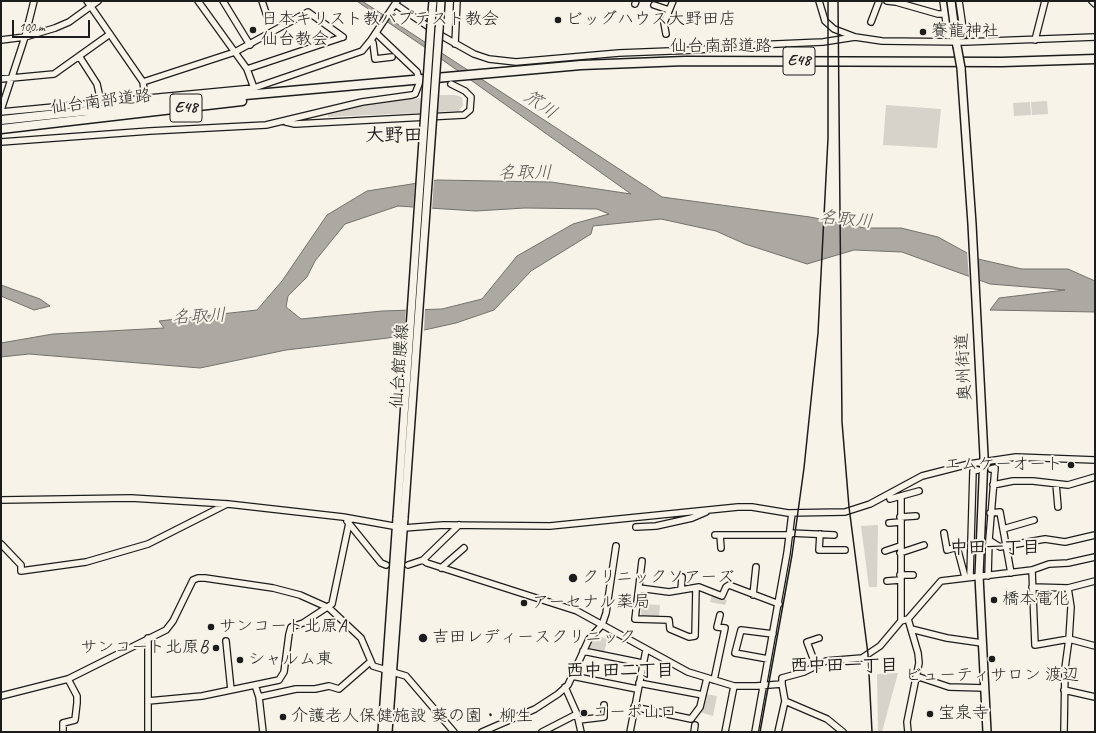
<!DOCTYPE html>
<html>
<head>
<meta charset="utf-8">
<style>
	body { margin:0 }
	#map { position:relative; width:1096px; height:733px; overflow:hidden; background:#f7f3e8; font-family:Caveat,sans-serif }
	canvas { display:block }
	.frame { position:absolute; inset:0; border:2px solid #1c1c1c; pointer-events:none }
	.scale { position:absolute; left:12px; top:20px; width:78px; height:18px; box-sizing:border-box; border:2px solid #1c1c1c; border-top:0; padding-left:5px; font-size:12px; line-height:14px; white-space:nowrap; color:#1c1c1c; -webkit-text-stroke:3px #f7f3e8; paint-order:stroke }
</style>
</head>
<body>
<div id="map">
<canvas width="1096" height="733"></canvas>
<div class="frame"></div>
<div class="scale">100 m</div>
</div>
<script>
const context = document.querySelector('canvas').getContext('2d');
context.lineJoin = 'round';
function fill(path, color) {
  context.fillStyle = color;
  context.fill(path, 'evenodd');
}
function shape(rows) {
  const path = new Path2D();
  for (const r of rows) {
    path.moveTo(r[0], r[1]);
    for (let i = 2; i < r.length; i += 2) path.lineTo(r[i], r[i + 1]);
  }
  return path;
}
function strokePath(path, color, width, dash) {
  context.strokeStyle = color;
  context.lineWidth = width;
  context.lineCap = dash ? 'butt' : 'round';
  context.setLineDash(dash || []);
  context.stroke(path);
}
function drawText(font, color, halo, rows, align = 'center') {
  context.font = font + ' Caveat,"Klee One",sans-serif';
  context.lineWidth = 4;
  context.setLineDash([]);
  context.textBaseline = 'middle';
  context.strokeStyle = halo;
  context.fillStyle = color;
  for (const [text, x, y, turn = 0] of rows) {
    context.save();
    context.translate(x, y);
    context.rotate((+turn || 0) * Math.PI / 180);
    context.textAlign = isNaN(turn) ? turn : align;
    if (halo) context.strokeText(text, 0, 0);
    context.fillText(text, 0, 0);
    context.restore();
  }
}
fill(shape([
	[441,95,455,95,462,97,463,105,459,111,328,117,328,114,331,112,364,104,400,98,413,99],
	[1047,101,1048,114,1032,115,1031,102],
	[1030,102,1031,115,1014,116,1013,103],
	[886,105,941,109,937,148,883,145],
	[878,525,877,587,869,587,861,526],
	[712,595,727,600,725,605,710,602],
	[642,604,660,605,659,616,643,617,641,614],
	[595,635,608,639,604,652,588,647,590,640],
	[898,673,882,732,878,732,877,674],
	[706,694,717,696,713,716,700,712,703,707]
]), '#d7d3cb');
const water = shape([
	[359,1,362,1,662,197,810,217,865,228,901,228,938,237,978,259,1022,269,1068,269,1095,281,1095,312,990,310,999,298,1065,290,990,284,902,252,854,250,807,264,745,244,716,231,661,219,593,226,591,234,531,271,494,310,456,323,388,338,286,350,200,368,29,354,1,357,1,343,53,334,164,328,159,321,257,310,282,281,327,215,367,191,437,180,551,182,631,194,423,46,358,2,359,1],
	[398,206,476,211,525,208,597,209,609,214,573,224,517,256,482,299,442,309,382,311,301,319,286,307,288,296,307,277,315,261,345,224,398,206],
	[1,285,40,299,50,306,34,310,1,296,1,285]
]);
fill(water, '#aca9a2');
strokePath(water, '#72716c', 1);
fill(shape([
	[434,179,432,210,413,209,415,182],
	[967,251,978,257,980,282,969,278],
	[406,308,425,308,424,332,404,336]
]), '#f7f3e8');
const minor = shape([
	[87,1,143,82,145,98],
	[198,1,247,69,254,88],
	[223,1,250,45],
	[262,1,267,16],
	[819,1,825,21,834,29,855,37,882,41,964,42,1095,37],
	[887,1,896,2],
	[897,1,896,2,938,14,945,14],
	[943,1,948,36],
	[959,1,964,35],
	[1092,1,1095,4],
	[395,4,442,36,474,54,489,59,516,62,619,53,696,50,754,45,823,42,855,37],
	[635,4,636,1],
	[654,5,669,10],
	[871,22,879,1],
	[376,33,417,72,418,76],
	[666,34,664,23,673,1],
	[1,40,25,37,55,28,69,22,98,1],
	[371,40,373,43,375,59,392,57],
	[1035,40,1045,1],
	[455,44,457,1],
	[79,56,97,84,101,102],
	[247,69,343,37],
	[1,79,54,74,110,34],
	[143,82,235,52,308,12,343,37],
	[1,110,25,37,34,1],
	[1,112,254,88,362,51,371,40,397,1],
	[286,122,295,124,464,115,470,110,471,97,465,91,451,84],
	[1,142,150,131,266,125,362,102,412,95,415,94,419,84],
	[1056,484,1058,507],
	[993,485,1013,481,1033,481,1068,485,1095,477],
	[901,496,901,621],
	[890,499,919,491],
	[1,500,131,498,228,504,343,517,404,528,443,525,550,526,738,507,752,507,788,513,845,512,870,504,922,476,969,464,1016,457,1095,460],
	[990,513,1000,512,1011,573],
	[900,517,916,516],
	[347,521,381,563,386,565],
	[889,523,900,522],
	[636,527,656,526,692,518,706,512],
	[1003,529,1034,520],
	[790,533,834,535],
	[944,533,947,550,957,547,965,577],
	[820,534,819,550,845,550],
	[715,535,790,535],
	[720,535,721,548],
	[989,540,1000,547,1045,539,1065,542,1095,535],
	[1,544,21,565,21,571,86,562,148,544,227,504],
	[885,551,900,546],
	[900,553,924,545],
	[423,560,427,563,577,611,688,672,734,686,756,686,782,684,782,678,804,672,826,661,862,658,880,646,901,621,908,619,941,581,1032,570,1049,564,1068,563,1095,557],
	[642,561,635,619,669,620,670,629,689,637,695,636,696,588],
	[408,565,423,560,459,525],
	[441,568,464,548],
	[1032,570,1035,645,1069,639,1095,646],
	[900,575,913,575],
	[988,576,989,540,995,468,991,469],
	[970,577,973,471,978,470],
	[887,581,900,580],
	[1032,587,1068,588,1071,607,1069,639,1065,668,1064,732],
	[639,588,669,592,699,587,722,596,726,587,729,585,779,604],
	[1068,588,1095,581],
	[681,590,682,577],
	[753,595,756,567],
	[908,619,918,653,919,663,907,722,908,732],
	[911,629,947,638,982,643],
	[226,641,231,690],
	[583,651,642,663],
	[768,659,735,653,741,630,773,634],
	[816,666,807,642,819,638],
	[572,676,637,689],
	[916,676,949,687,985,688],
	[714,680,725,628,717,627,720,615],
	[639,683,703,695],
	[255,685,259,697,263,732],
	[565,687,577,714],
	[1064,690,1095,697],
	[1,696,68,679,166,630,173,621,193,580,198,578,205,578,273,588,300,595,329,608,361,638,373,666,406,676,454,732],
	[259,697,296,689,315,689,329,686,339,689,370,662],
	[148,701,202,696,279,680,284,672,289,634,291,627,303,623,332,604,349,523],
	[785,701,827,719,843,732],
	[634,707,691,719,700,707,707,678],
	[579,720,604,717,604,705],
	[63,732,63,723,75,720,77,703,77,696,68,679],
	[148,732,148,638],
	[482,732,535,709,558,694,568,685,589,639,602,625,606,613,616,546],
	[542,732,577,714,581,732],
	[630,732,646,650],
	[694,732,695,725],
	[725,732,734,686],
	[755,732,787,553,792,513],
	[778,732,785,701,782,684]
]);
const major = shape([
	[951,1,957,46],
	[431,24,433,1],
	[439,29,441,1],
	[961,68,972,224,984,456,979,576,987,732],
	[382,732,397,518],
	[388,732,404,518]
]);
const highway = shape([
	[1,120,189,100,581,65,685,61,1002,62,1095,59],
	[1,129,242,101]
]);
strokePath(minor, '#1c1c1c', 8);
strokePath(major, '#1c1c1c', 10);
strokePath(highway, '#1c1c1c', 11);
strokePath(minor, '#f7f3e8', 5.5);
strokePath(major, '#f7f3e8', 7);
strokePath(highway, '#f7f3e8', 8);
strokePath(shape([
	[838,1,842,422,849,507,868,654,872,732],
	[760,732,792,555,804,468,818,333,828,138,828,1]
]), '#1c1c1c', 1.5);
const majorBridge = shape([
	[957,46,961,68],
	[397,518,431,24],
	[404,518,439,29]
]);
strokePath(majorBridge, '#1c1c1c', 10, []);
strokePath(majorBridge, '#f7f3e8', 7);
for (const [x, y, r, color] of [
	[558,20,4,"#1c1c1c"],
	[253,30,4,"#1c1c1c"],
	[923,32,4,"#1c1c1c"],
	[1071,465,4,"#1c1c1c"],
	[573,578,5,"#1c1c1c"],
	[994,600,4,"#1c1c1c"],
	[524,603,4,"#1c1c1c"],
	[211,627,4,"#1c1c1c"],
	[423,638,5,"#1c1c1c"],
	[216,648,4,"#1c1c1c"],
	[992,659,4,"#1c1c1c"],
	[240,660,4,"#1c1c1c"],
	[584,713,4,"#1c1c1c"],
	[930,714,4,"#1c1c1c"],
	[283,717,4,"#1c1c1c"]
]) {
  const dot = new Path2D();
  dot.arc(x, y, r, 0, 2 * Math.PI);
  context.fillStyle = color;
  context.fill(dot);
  strokePath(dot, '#f7f3e8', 1.5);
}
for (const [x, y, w] of [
	[799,61,32],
	[186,108,32]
]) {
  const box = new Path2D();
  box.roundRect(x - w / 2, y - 14, w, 28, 3);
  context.fillStyle = '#f7f3e8';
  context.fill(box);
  strokePath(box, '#1c1c1c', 1);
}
drawText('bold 16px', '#1c1c1c', null, [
	["E48",799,61],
	["E48",186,108]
]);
drawText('17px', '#1c1c1c', '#f7f3e8', [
	["日本キリスト教バプテスト教会",261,20],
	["仙台教会",261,40],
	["ビッグハウス大野田店",566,20],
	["賽龍神社",931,32],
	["エムケーオート",1063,465,"right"],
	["クリニックソアーズ",582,578],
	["橋本電化",1002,600],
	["アーセナル薬局",532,603],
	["サンコート北原A",219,627],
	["吉田レディースクリニック",432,638],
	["サンコート北原B",208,648,"right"],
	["シャルム東",248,660],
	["ビューティサロン 渡辺",992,676,"center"],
	["コーポ山口",592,713],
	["宝泉寺",938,714],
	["介護老人保健施設 葵の園・柳生",291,717]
], 'left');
drawText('17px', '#1c1c1c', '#f7f3e8', [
	["仙台南部道路",721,47],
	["仙台南部道路",101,102,-7],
	["仙台館腰線",400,366,-86],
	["奥州街道",964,367,-93]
]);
drawText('italic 18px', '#565452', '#f7f3e8', [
	["笊川",540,105,34],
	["名取川",525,173],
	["名取川",846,220,5],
	["名取川",199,317,-3]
]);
drawText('bold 18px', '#1c1c1c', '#f7f3e8', [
	["中田一丁目",995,548],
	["西中田一丁目",844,666],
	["西中田二丁目",620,671]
]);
drawText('bold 19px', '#1c1c1c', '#f7f3e8', [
	["大野田",394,136]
]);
</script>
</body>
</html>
